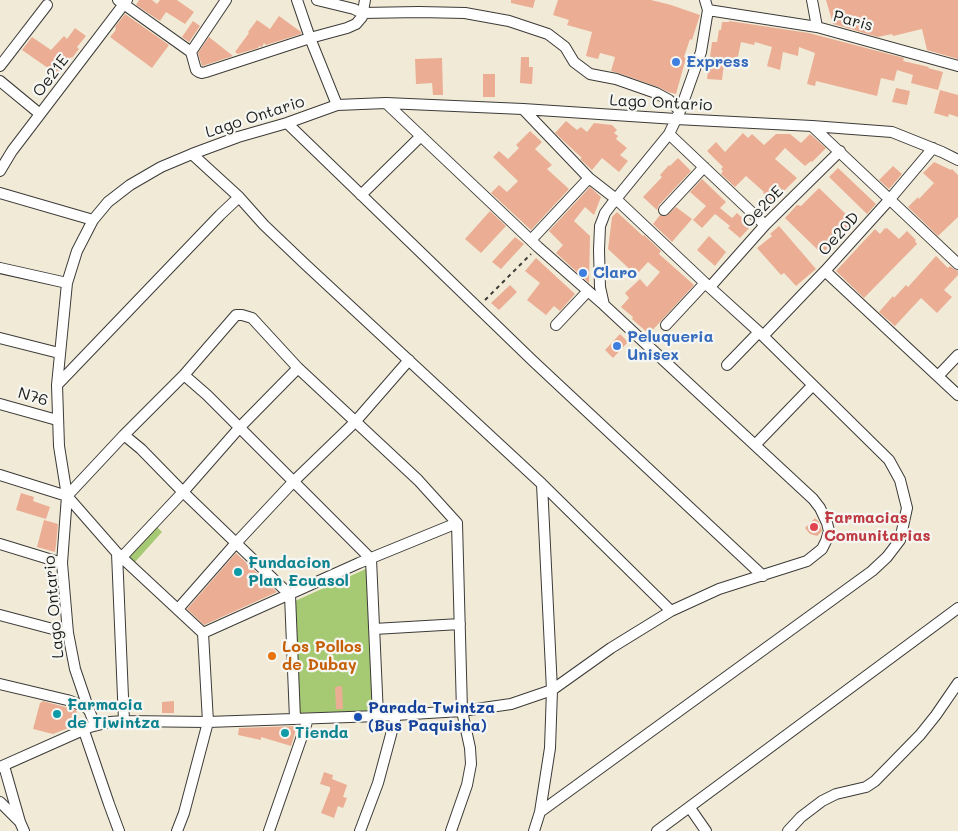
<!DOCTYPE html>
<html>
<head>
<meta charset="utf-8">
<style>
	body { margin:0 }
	canvas { display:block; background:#f1ead6 }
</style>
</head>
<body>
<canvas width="958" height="831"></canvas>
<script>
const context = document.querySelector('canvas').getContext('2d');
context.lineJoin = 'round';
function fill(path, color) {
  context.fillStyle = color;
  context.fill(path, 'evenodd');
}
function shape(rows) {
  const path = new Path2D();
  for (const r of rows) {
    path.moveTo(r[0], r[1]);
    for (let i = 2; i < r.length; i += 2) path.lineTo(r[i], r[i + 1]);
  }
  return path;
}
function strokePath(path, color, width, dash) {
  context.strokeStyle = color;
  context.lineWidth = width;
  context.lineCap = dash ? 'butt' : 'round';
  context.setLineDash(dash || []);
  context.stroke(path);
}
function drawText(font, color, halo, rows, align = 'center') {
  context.font = font + ' Mali,sans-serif';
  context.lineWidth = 4.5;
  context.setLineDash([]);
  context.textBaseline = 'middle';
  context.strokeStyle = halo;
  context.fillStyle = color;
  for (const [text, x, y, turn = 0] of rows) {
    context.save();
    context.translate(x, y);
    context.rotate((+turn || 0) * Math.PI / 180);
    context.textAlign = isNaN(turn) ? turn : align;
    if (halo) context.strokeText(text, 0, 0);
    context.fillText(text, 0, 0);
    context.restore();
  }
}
fill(shape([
	[156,526,162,532,135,562,127,557],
	[368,568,374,711,300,713,295,601]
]), '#a6c973');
fill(shape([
	[139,0,152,0,157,4,160,0,177,0,194,12,185,24,166,12,160,21,136,5],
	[511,0,535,0,533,8,511,3],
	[558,0,651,0,671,5,700,15,692,40,690,39,684,57,686,58,676,94,668,92,658,87,618,73,611,71,615,57,600,53,598,59,586,56,592,32,567,25,569,20,566,19,553,15],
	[826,0,958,0,958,59,927,50,922,29,893,36,892,34,878,37,833,24],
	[125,14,169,45,152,68,110,37,115,31,116,28,115,27],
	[279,16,301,32,301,34,266,45,264,43,262,47,259,46,258,48,238,54,235,52,249,33,248,32,257,20,270,29],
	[193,21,200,26,189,42,182,37],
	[729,21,809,33,904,58,903,61,929,67,928,68,943,72,938,90,911,83,913,75,897,70,894,81,881,78,877,96,816,81,815,86,807,84,815,53,799,47,798,56,783,52,780,70,767,66,772,47,755,42,754,45,741,42,736,66,724,64,722,80,707,79,712,42,717,42,719,30,721,30,722,22,729,22],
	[75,28,86,36,77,47,79,49,72,58,71,57,58,75,22,50,32,37,51,50,64,36,67,39],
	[209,37,233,56,202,66,198,53],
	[521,57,529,57,529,67,533,67,532,84,520,83],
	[442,58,443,95,433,95,432,83,416,84,415,59],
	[483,74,495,74,495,97,483,97],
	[896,88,910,91,907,105,892,102],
	[940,90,958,95,958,117,949,114,948,117,934,113],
	[566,121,577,130,581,127,587,132,594,123,612,125,617,130,614,133,618,136,616,139,627,148,620,155,628,161,619,172,602,158,592,170,580,159,582,158,555,133],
	[530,131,542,142,535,149,552,165,547,169,569,189,531,230,491,193,499,185,507,192,518,181,493,157,499,151,508,159,519,148,516,145],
	[743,133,748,138,752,134,764,145,776,134,790,134,801,143,810,134,826,148,812,162,811,161,805,166,785,148,775,159,797,178,773,202,763,193,764,192,746,176,735,187,721,174,723,171,721,169,723,167,707,151,716,142,725,152],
	[678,158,691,171,659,205,657,210,643,197,662,177,660,175,669,165,670,166],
	[934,162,951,170,952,169,958,175,958,217,938,236,908,207,918,197,919,199,934,183,923,173],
	[893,166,902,174,889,189,879,180],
	[838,168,876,204,867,214,829,177],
	[702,179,726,202,720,208,732,218,737,213,751,226,740,238,728,228,730,226,715,214,702,228,693,220,706,206,690,192],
	[590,187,601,197,594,215,585,207,574,221,590,236,589,283,556,253,563,245,549,231],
	[819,188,854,222,822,254,785,218,797,205,801,206],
	[676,207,692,219,672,242,653,224,660,215,666,216],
	[490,211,506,226,481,253,465,239],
	[617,212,643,236,644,235,661,251,659,254,694,285,649,334,632,319,633,317,621,307,629,298,625,293,640,279,647,287,660,272,648,262,636,275,608,249,612,217],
	[779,226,816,269,796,286,784,273,781,275,757,248,772,236,770,234],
	[885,228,886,229,887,228,899,239,907,231,916,240,915,241,917,244,864,298,836,271,875,229,880,234],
	[709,236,726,252,715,266,697,250],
	[515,237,524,244,501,269,492,262],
	[936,256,948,268,950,266,954,269,958,271,958,275,944,290,952,297,937,313,921,298,895,326,879,312,893,296,894,298,906,285,908,287],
	[536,258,575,294,560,311,554,306,546,315,527,300,540,283,525,271],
	[510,285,517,292,499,310,491,303],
	[620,334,628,342,613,358,605,350],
	[21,493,34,497,33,501,50,507,46,519,16,510],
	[815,518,819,522,822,531,817,536,810,534,805,528],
	[44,520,58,524,56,545,55,552,37,547],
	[236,553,277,592,204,625,187,609],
	[342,686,343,709,336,709,335,687],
	[43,701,76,710,79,719,76,725,53,734,33,729,40,703],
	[174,701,174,713,162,713,162,702],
	[297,726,291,746,261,737,261,740,238,735,239,728],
	[324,772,333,775,332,779,347,785,343,797,347,798,343,808,338,806,334,818,321,813,330,790,330,787,320,784]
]), '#ebae94');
const minor = shape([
	[118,0,191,52],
	[226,0,191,52,196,70,199,72,202,73,206,72,310,38,347,28,356,24,362,17,365,0],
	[297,0,310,38,337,105],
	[317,0,354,9,362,13,419,12,465,13,509,21,548,34,565,47,574,62,590,74,616,79,656,93,669,100,680,111],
	[812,0,817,27],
	[708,10,817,27,958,66],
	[0,66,47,5],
	[0,81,40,114],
	[386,103,538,247,604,305],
	[523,109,589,178,616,199,705,283,759,332,889,460,900,480,907,508,900,540,887,557,872,571,540,812],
	[287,123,533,361,763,576],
	[812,126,958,264],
	[669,134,765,225],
	[192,154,239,197,264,225,306,265,542,484,671,611],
	[0,171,12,151,127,0],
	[0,193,93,220],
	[361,195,421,136],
	[664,210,704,167],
	[531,240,589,178],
	[0,268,67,283],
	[825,271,958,395],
	[710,287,765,225,840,151],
	[556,325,588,291],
	[666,325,705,283],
	[763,336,825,271,890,199,933,148],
	[0,338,59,353],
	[727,365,759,332],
	[184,375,207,395,371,559,378,716],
	[938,376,958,355],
	[57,385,220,215,239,197],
	[0,404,57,420],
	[124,435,141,449,183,492,290,595,295,719],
	[755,445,813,385],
	[0,475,67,496,117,553,203,633,208,722,184,813,177,831],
	[67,496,124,435,184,375,236,315,242,315,252,318,298,368,418,480,457,523,462,711,470,748,471,764,467,785,451,831],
	[0,544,62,563],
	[117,553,124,721],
	[122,557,183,492,240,427,298,368],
	[178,609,236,543,294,481,355,422,409,360],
	[0,615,68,633],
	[374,629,460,624],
	[203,633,359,563,457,523],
	[0,684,67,700,84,706,89,710],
	[95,725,89,710,75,669,68,633,62,563,67,496,59,446,57,385,67,283,77,251,93,220,108,202,130,185,161,167,192,154,238,137,287,123,337,105,386,103,523,109,676,119,812,126,892,132,942,152,958,160],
	[84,731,109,804,119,831],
	[4,766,20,822,24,831],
	[0,767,90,727,110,722,124,721,208,722,378,716,462,711,511,704,552,690,611,648,671,611,719,589,807,561,822,549,826,541,829,531,827,523,820,508,813,499,604,305,600,287,599,250,600,226,602,221,605,213,611,205,669,134,680,111,701,52,708,10,705,0],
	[0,802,19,821],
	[690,808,706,831],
	[269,831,308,719],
	[360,831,378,783,396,716],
	[534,831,540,812,550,748,552,690,542,484],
	[657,831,958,608],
	[788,831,801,817,822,801,836,794,866,787,875,781,920,735,936,715,958,683]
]);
strokePath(minor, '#3c3b38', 12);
strokePath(shape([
	[485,300,531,254]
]), '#3c3b38', 2, [4, 4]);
strokePath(minor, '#fff', 10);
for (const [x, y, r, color] of [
	[676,62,5,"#3f7fe0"],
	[583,273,5,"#3f7fe0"],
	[617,346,5,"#3f7fe0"],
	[814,527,5,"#e0444e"],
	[238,572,5,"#0f9aa8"],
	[272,656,5,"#e8710a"],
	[57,714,5,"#0f9aa8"],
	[358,717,5,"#1a4fb4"],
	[285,733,5,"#0f9aa8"]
]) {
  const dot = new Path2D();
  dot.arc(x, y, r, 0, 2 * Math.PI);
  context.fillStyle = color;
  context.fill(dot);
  strokePath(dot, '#f6f6f2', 2);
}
drawText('16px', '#1c1c1c', '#f6f6f2', [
	["Paris",853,21,15],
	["Oe21E",51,76,-53],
	["Lago Ontario",661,103,3],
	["Lago Ontario",255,117,-18],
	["Oe20E",763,207,-46],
	["Oe20D",839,234,-48],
	["N76",33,397,16],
	["Lago Ontario",54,607,-95]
]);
drawText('bold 16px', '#366cbe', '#f6f6f2', [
	["Express",686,62],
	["Claro",593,273],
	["Peluqueria",627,337],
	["Unisex",627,355]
], 'left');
drawText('bold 16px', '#be3a42', '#f6f6f2', [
	["Farmacias",824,518],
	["Comunitarias",824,536]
], 'left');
drawText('bold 16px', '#0d838f', '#f6f6f2', [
	["Fundacion",248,563],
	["Plan Ecuasol",248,581],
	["Farmacia",67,705],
	["de Tiwintza",67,723],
	["Tienda",295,733]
], 'left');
drawText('bold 16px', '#c56008', '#f6f6f2', [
	["Los Pollos",282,647],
	["de Dubay",282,665]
], 'left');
drawText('bold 16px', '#164399', '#f6f6f2', [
	["Parada Twintza",368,708],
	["(Bus Paquisha)",368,726]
], 'left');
</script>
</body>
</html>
